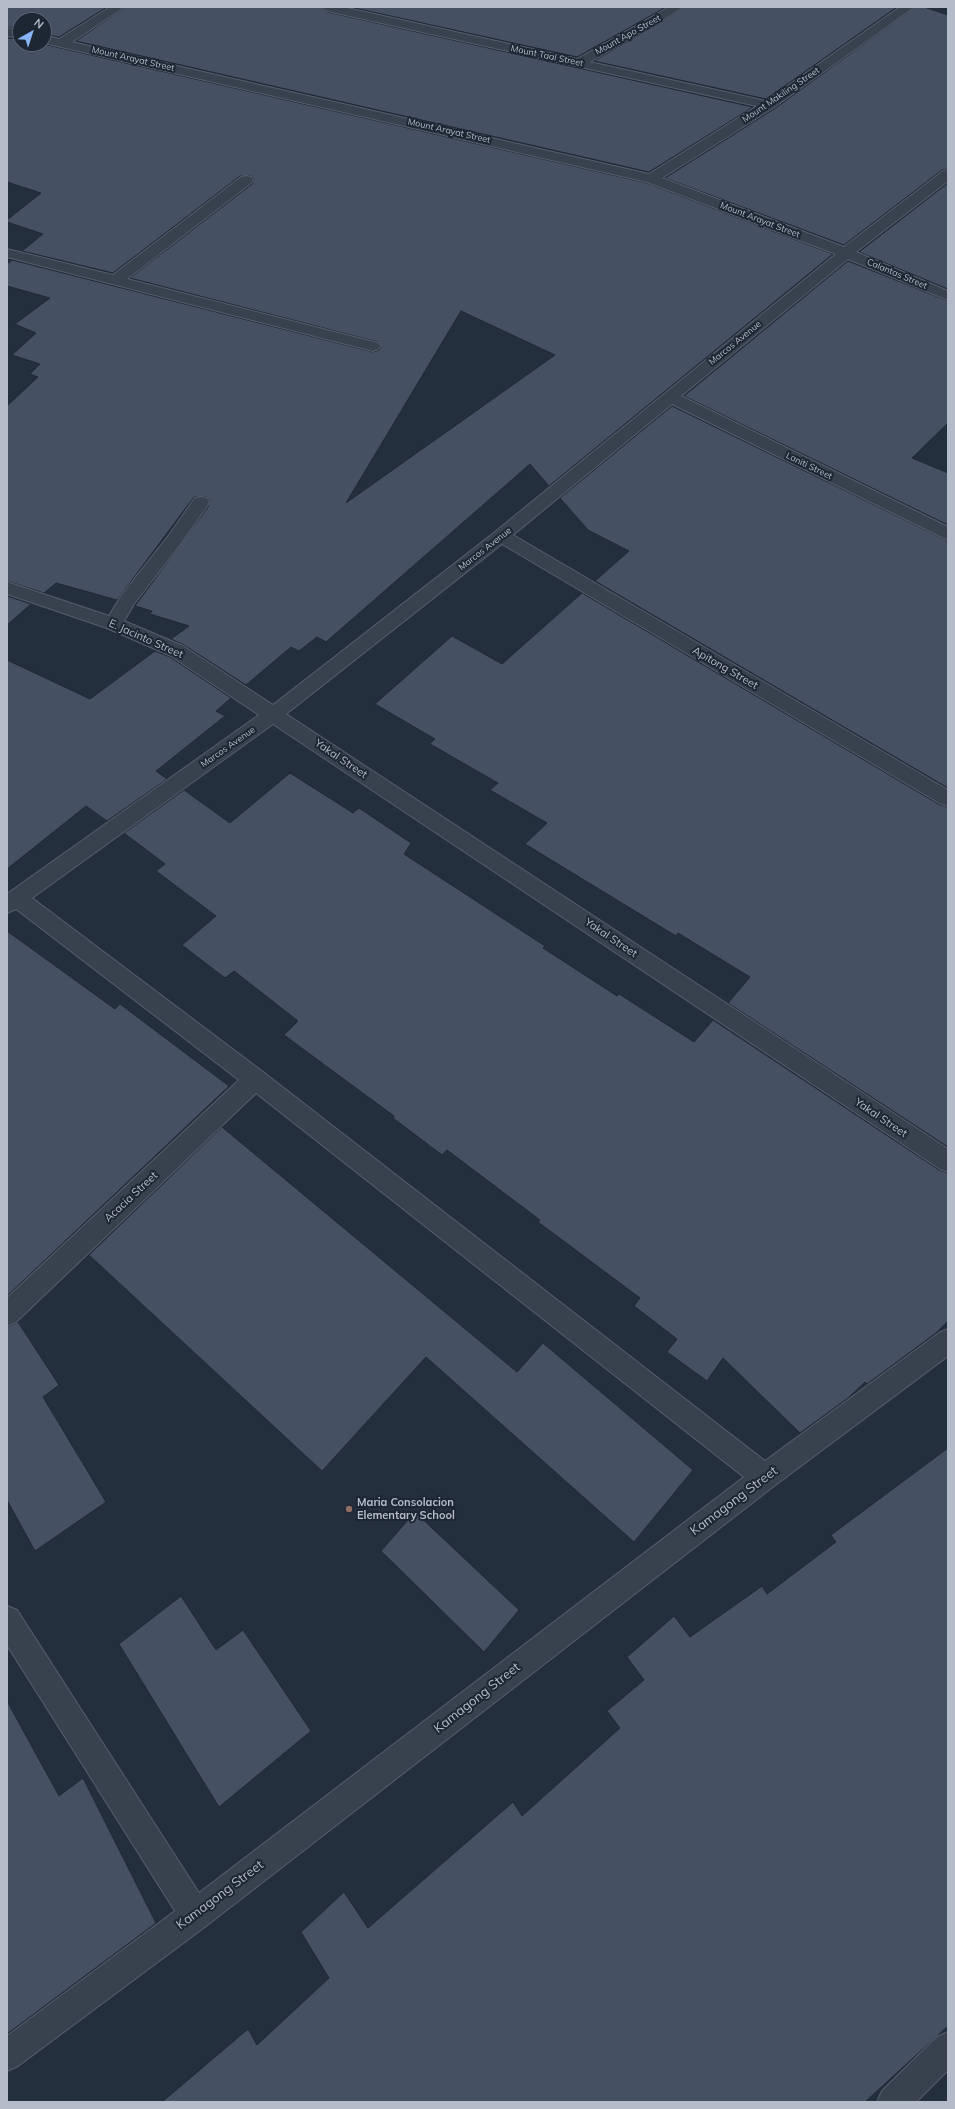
<!DOCTYPE html>
<html>
<head>
<meta charset="utf-8">
<style>
	body { margin:0 }
	#map { position:relative; width:955px; height:2109px; overflow:hidden; background:#242f3e; font-family:Mulish,sans-serif }
	canvas { display:block }
	.frame { position:absolute; inset:0; border:8px solid #b4bcc9; pointer-events:none }
	.north { position:absolute; left:12px; top:12px; width:40px; height:40px; box-sizing:border-box; background:#1d2633; border:1px solid #59626f; border-radius:50%; rotate:39deg; font-size:11px; font-weight:700; line-height:16px; text-align:center; color:#b4bcc9 }
	.north::after { content:''; display:block; margin:auto; width:14px; height:18px; background:#8ab4f8; clip-path:polygon(50% 0,100% 100%,50% 72%,0 100%) }
</style>
</head>
<body>
<div id="map">
<canvas width="955" height="2109"></canvas>
<div class="frame"></div>
<div class="north">N</div>
</div>
<script>
const context = document.querySelector('canvas').getContext('2d');
context.lineJoin = 'round';
function fill(path, color) {
  context.fillStyle = color;
  context.fill(path, 'evenodd');
}
function shape(rows) {
  const path = new Path2D();
  for (const r of rows) {
    path.moveTo(r[0], r[1]);
    for (let i = 2; i < r.length; i += 2) path.lineTo(r[i], r[i + 1]);
  }
  return path;
}
function strokePath(path, color, width, dash) {
  context.strokeStyle = color;
  context.lineWidth = width;
  context.lineCap = dash ? 'butt' : 'round';
  context.setLineDash(dash || []);
  context.stroke(path);
}
function drawText(font, color, halo, rows, align = 'center') {
  context.font = font + ' Mulish,sans-serif';
  context.lineWidth = 4;
  context.setLineDash([]);
  context.textBaseline = 'middle';
  context.strokeStyle = halo;
  context.fillStyle = color;
  for (const [text, x, y, turn = 0] of rows) {
    context.save();
    context.translate(x, y);
    context.rotate((+turn || 0) * Math.PI / 180);
    context.textAlign = isNaN(turn) ? turn : align;
    if (halo) context.strokeText(text, 0, 0);
    context.fillText(text, 0, 0);
    context.restore();
  }
}
const building = shape([
	[7,7,107,7,59,37,44,34,44,20,20,20,20,28,7,27,7,7],
	[125,7,320,7,327,12,753,107,649,172,76,41,125,7],
	[350,7,666,7,577,57,350,7],
	[685,7,897,7,766,99,594,61,685,7],
	[915,7,924,7,948,15,948,169,942,170,844,245,665,178,774,109,915,7],
	[7,38,20,39,20,44,43,44,647,183,833,254,549,486,530,464,326,642,317,637,299,651,291,647,246,685,184,645,171,639,189,626,150,614,152,611,135,606,208,507,210,501,207,497,194,497,117,600,56,583,44,593,7,581,7,406,38,377,30,374,40,364,12,355,36,333,15,324,50,298,7,286,7,264,12,260,373,352,379,350,382,346,378,342,130,278,252,184,254,179,251,176,240,176,113,273,22,251,43,234,7,222,7,220,41,193,7,182,7,38],
	[461,311,555,355,346,503,461,311],
	[948,183,948,289,859,252,948,183],
	[848,261,948,301,948,423,912,458,948,473,948,525,684,396,848,261],
	[672,406,948,541,948,788,595,581,629,551,588,530,560,498,672,406],
	[582,593,940,805,948,807,948,1147,728,1003,750,977,678,933,676,936,525,844,547,823,490,790,498,783,430,744,435,739,375,704,452,636,502,664,582,593],
	[7,596,31,604,7,625,7,596],
	[155,651,170,657,231,698,216,711,225,716,156,771,167,779,107,821,86,806,7,869,7,660,90,699,155,651],
	[290,773,353,813,359,808,411,843,404,854,545,946,543,948,617,996,619,994,694,1042,713,1020,939,1170,948,1173,948,1321,936,1333,867,1384,865,1382,848,1398,800,1433,723,1358,707,1381,667,1352,677,1339,634,1306,640,1298,538,1222,540,1220,447,1150,442,1155,393,1118,394,1116,284,1035,298,1021,234,971,225,978,182,945,216,916,156,871,165,864,124,833,184,790,230,823,290,773],
	[7,931,115,1009,120,1004,229,1086,7,1296,7,931],
	[222,1127,517,1372,543,1343,693,1470,634,1542,426,1357,322,1471,89,1255,222,1127],
	[18,1322,59,1385,43,1397,106,1502,35,1551,7,1500,7,1327,18,1322],
	[948,1448,948,2026,865,2102,162,2102,248,2029,257,2045,329,1978,301,1932,344,1892,368,1928,513,1802,522,1816,620,1728,607,1711,644,1680,627,1657,674,1616,690,1637,762,1586,767,1594,836,1542,831,1535,948,1448],
	[415,1512,519,1610,484,1652,381,1551,415,1512],
	[181,1596,216,1650,243,1630,311,1731,219,1807,119,1644,181,1596],
	[7,1701,59,1796,83,1778,156,1923,7,2034,7,1701]
]);
fill(building, '#455162');
strokePath(building, '#1f2835', 1);
const minor = shape([
	[110,7,124,7,72,42,649,174,757,106,327,11,321,7,343,7,577,59,669,7,684,7,590,62,766,101,900,7,914,7,773,108,662,178,844,247,943,171,948,170,948,181,856,252,948,291,948,300,848,259,681,396,948,527,948,540,672,404,513,535,948,790,948,806,941,804,502,544,286,714,948,1149,948,1172,940,1169,273,724,32,898,263,1072,765,1461,939,1333,948,1329,948,1356,774,1486,206,1926,18,2066,7,2071,7,2036,175,1911,7,1645,7,1606,17,1610,199,1893,744,1477,256,1093,16,1322,7,1326,7,1298,239,1080,16,909,7,913,7,894,259,715,171,656,107,628,7,594,7,582,109,616,121,596,169,535,195,498,201,497,207,498,209,502,207,506,181,543,134,604,124,621,183,646,273,705,495,532,836,254,647,182,44,43,44,35,59,39,110,7],
	[7,28,20,30,20,38,7,36,7,28],
	[246,176,251,177,253,180,251,183,127,279,378,343,381,346,378,349,373,351,7,257,7,249,113,275,241,177,246,176],
	[948,2032,948,2070,916,2102,877,2102,882,2091,937,2037,948,2032]
]);
strokePath(minor, '#565f6c', 2);
fill(minor, '#38414e');
for (const [x, y, r, color] of [
	[349,1509,4,"#8d6e63"]
]) {
  const dot = new Path2D();
  dot.arc(x, y, r, 0, 2 * Math.PI);
  context.fillStyle = color;
  context.fill(dot);
  strokePath(dot, '#1d2633', 1.5);
}
drawText('9px', '#b4bcc9', '#1d2633', [
	["Mount Apo Street",628,35,-29],
	["Mount Taal Street",547,56,12],
	["Mount Arayat Street",133,59,13],
	["Mount Makiling Street",781,95,-34],
	["Mount Arayat Street",449,131,13],
	["Mount Arayat Street",760,220,21],
	["Calantas Street",897,274,23],
	["Marcos Avenue",735,343,-39],
	["Laniti Street",809,466,26],
	["Marcos Avenue",485,549,-38],
	["Marcos Avenue",228,747,-35]
]);
drawText('11px', '#b4bcc9', '#1d2633', [
	["E. Jacinto Street",146,639,24],
	["Apitong Street",725,668,30],
	["Yakal Street",341,759,34],
	["Yakal Street",611,938,34],
	["Yakal Street",881,1118,34],
	["Acacia Street",131,1197,-43]
]);
drawText('bold 11px', '#b4bcc9', '#1d2633', [
	["Maria Consolacion",357,1503],
	["Elementary School",357,1516]
], 'left');
drawText('13px', '#b4bcc9', '#1d2633', [
	["Kamagong Street",734,1501,-37],
	["Kamagong Street",477,1698,-38],
	["Kamagong Street",220,1895,-37]
]);
</script>
</body>
</html>
